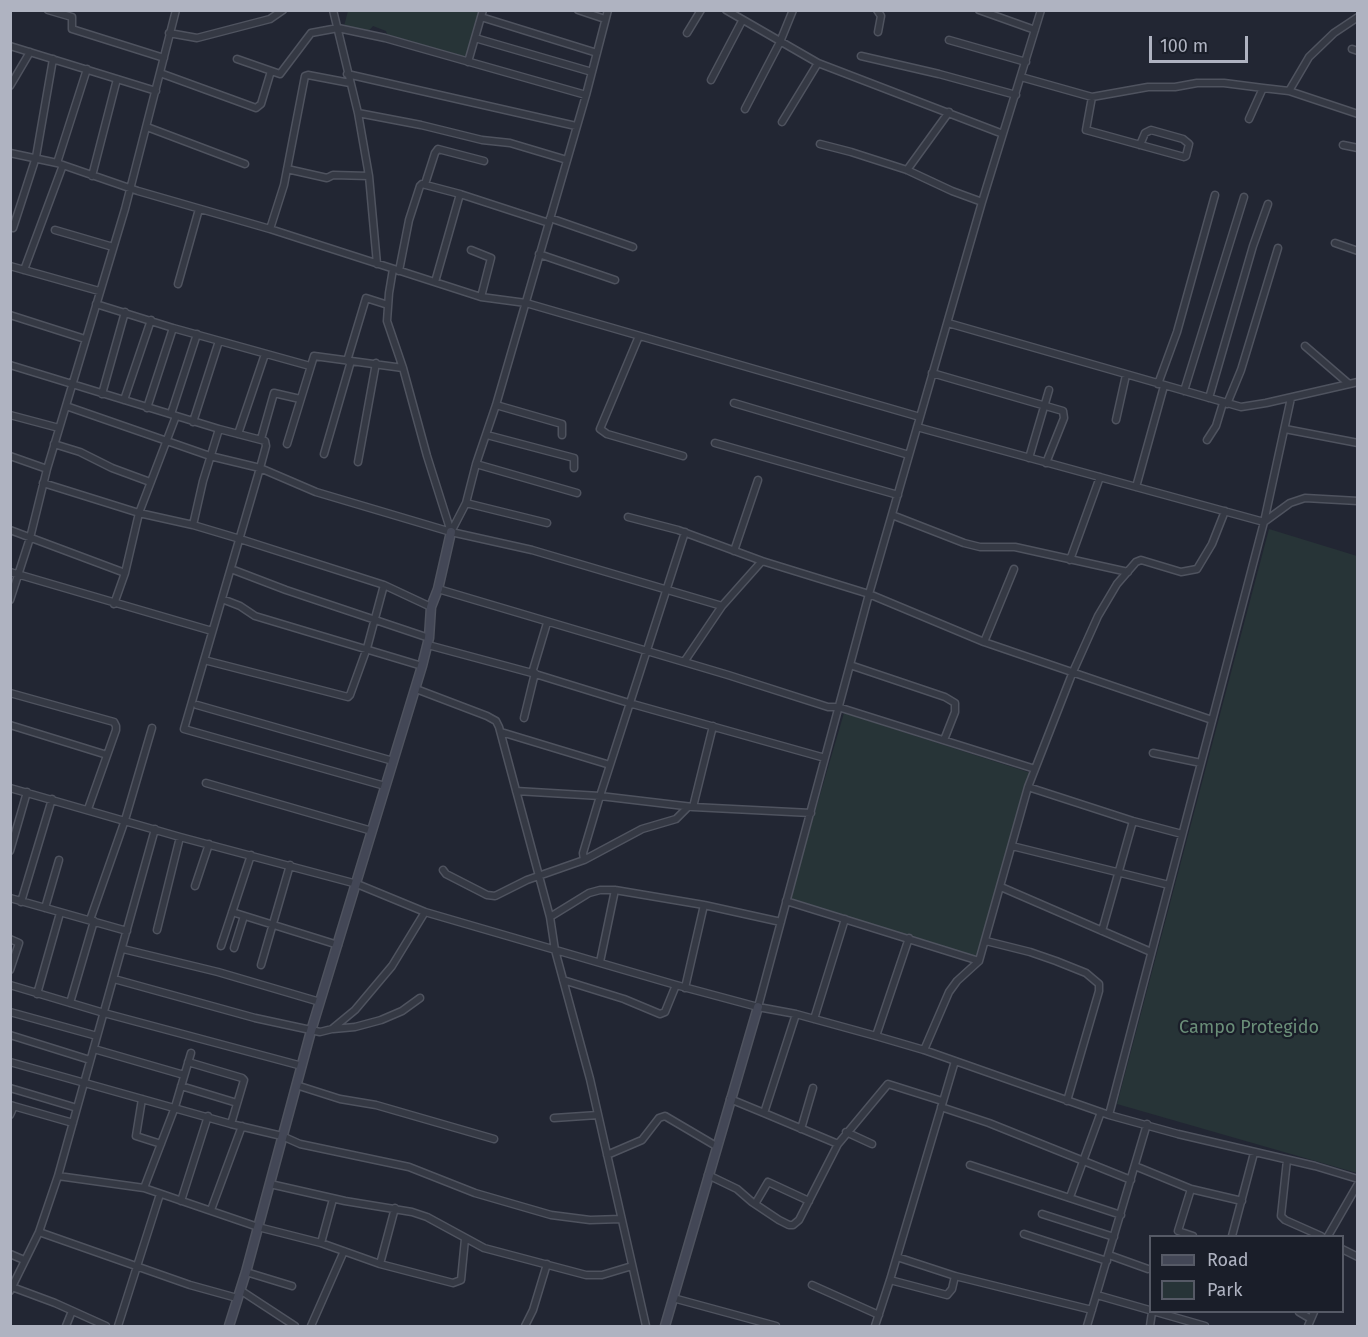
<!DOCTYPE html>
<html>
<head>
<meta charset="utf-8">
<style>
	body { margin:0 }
	#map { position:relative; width:1368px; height:1337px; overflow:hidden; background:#222633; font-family:"Fira Sans",sans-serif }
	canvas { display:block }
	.frame { position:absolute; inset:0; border:12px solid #afb3c1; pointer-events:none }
	.legend { position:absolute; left:1149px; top:1235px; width:195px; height:78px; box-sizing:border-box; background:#1a1e29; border:2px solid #565a66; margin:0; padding:8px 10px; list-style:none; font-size:18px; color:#afb3c1 }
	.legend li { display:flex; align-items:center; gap:12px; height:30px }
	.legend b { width:30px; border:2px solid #565a66 }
	.scale { position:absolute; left:1149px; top:36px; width:99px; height:27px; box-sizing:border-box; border:3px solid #afb3c1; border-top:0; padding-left:8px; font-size:18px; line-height:21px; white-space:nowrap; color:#afb3c1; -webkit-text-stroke:4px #1a1e29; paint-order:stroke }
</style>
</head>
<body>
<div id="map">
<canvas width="1368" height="1337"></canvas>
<div class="frame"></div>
<ul class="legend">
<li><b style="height:8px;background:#434756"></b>Road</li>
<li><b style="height:16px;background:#273437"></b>Park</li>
</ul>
<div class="scale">100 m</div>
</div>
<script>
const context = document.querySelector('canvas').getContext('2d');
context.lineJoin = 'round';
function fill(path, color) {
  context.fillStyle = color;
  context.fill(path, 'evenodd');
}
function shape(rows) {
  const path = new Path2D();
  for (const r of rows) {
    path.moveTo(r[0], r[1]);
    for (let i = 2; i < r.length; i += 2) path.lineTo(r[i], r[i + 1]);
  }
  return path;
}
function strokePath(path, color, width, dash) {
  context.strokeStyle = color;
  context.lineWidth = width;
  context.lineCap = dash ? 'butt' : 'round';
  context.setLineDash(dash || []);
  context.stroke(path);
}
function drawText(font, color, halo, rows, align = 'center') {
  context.font = font + ' "Fira Sans",sans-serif';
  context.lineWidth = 4.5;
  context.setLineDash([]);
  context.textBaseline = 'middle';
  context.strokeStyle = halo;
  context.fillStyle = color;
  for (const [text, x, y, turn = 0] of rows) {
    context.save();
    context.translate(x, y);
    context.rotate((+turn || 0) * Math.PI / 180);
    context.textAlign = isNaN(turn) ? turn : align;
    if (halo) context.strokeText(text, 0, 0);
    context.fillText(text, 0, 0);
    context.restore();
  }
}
fill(shape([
	[348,11,481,11,466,60,388,38,386,31,373,26,367,33,344,26],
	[1269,529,1357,556,1357,1173,1117,1104],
	[844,713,1034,774,977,961,788,904]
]), '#273437');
const street = shape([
	[48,10,72,17,72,29,164,58],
	[333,10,358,113,369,176,377,264],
	[578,10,605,19],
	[726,10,818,63,1003,134],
	[877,10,881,16,878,32],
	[979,10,1035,30],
	[481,17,597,53],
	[169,33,197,38,270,19,283,10],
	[687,33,701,10],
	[475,38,592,72],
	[949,40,1026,62],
	[10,46,156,91],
	[1352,49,1358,51],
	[861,56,939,74,1016,95],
	[237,59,280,74,311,33,338,28,385,38,586,95],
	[468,62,483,10],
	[160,73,256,108,261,104,271,71],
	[347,74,576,126],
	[1021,77,1092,97,1148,87,1175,87,1197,83,1224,83,1263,88,1289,91,1358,114],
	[711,80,742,21],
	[10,86,30,52],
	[1289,91,1309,57,1334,33,1358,17],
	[1092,97,1086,130,1184,157,1186,156,1189,144,1183,139,1151,130,1145,133,1140,145],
	[745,109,780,42,793,10],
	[358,113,421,125,482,140,510,143,567,160],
	[1249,119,1263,88],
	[782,122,818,63],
	[147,127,245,164],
	[820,144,851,152,907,170,952,191,982,202],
	[1343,145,1358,148],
	[10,153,57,163,138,191,270,229,481,297,526,303,920,417],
	[57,163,87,69],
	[287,169,327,178,333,175,369,176],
	[907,170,949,112],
	[92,176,117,79],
	[425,184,435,153,438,149,484,161],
	[550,218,633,247],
	[13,228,36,157,53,59],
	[270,229,284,185,305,76,308,75,350,83],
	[55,230,113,247],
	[1335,243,1358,251],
	[471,250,491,258,481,297],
	[539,254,615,280],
	[10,266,99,291],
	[393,269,389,293,387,321,403,368,427,456,451,532],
	[24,270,63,165],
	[399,271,409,220,420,186,422,184,460,194,549,223],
	[435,282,460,194],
	[178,284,199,209],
	[96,304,173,328,310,366],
	[10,315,85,339],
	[948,323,1241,407,1266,403,1358,382],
	[639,336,600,429,607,434,683,456],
	[1305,346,1349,384],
	[347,361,366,298,388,305],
	[10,365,219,429,265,441,266,446,260,468,184,729,385,786],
	[932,373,1063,411,1064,418,1046,463],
	[1158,384,1177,332,1215,195],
	[1184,391,1244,197],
	[102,394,125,312],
	[1209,398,1253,246,1268,204],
	[124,400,151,320],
	[734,403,909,455],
	[1227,404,1241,370,1278,248],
	[496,405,562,424,562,435],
	[66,406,210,456,260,468,316,492,451,532,532,550,722,606],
	[147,408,173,328],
	[171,414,197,334],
	[10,415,59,428],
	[1116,420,1126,375],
	[193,422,219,341],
	[917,427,1264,522,1290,503,1305,498,1358,501],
	[1285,429,1358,443],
	[238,434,265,354],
	[487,435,574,458,574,468],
	[261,439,274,393,300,399],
	[1207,440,1216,426,1223,403],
	[715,443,898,495],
	[54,444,80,452,112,468,150,482],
	[287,444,314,356,403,368],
	[324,454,351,361],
	[10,456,47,469],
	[1029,458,1049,390],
	[358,462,376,363],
	[476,464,577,493],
	[43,483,139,513,193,525,240,539,384,585,431,607],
	[1136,487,1164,386],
	[466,503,547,523],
	[892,515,964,543,980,547,1015,547,1128,572],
	[628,517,678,530,762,561],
	[193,525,203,481,219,429],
	[10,530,125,573],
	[451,532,466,503,476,464,496,405,586,95,608,10],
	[734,551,758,480],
	[1070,560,1100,477],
	[231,569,286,590,429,638],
	[10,572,212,631],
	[438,589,728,675,828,707,838,707,1035,769],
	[222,599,240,606,255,616,422,666],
	[10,600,30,538,47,469,125,209,176,10],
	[114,604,125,573,139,513,176,416],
	[984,642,1014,569],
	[428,645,532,673,629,703,825,758],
	[204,660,348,697,350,695,367,648,384,585],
	[684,662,722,606,762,561,869,594,984,642,1212,720],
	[850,665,945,697,955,703,955,712,944,740],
	[532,673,547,623],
	[416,689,487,716,496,721,499,727,550,917,555,950,590,1079,646,1326],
	[10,693,114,722,116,726,116,730,88,809],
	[197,705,393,761],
	[524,718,535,673],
	[10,725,107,755],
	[501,732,610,765],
	[1153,753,1201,763],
	[206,783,372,831],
	[1028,787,1133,821,1182,834],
	[10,788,180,837,357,884,425,912,676,985,758,1007,796,1014,876,1036,924,1050,1109,1115,1178,1134,1315,1166,1358,1179],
	[516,791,600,796,693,807,811,813],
	[693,807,713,726],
	[1012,846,1169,885],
	[10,851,27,792],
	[584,860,583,853,600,796,685,532],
	[443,870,446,874,487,895,495,896,527,880,584,860,642,829,676,819,688,807],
	[195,886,209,844],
	[1001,887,1151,952],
	[10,898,127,931],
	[786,901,979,961],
	[21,902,52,799],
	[45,908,59,860],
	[232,912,338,945],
	[550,917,589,893,600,890,615,890,704,905,781,922],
	[90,920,125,820,152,728],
	[157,930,180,837],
	[1102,931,1133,821],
	[10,939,19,943,10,970],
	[986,941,1030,952,1056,961,1086,973,1099,984,1099,991,1067,1101],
	[221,946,251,855],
	[234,948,244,916],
	[123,949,218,972,320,1002],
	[600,962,615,890],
	[261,965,290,865],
	[114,979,255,1018,320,1032,332,1029,355,1010,392,966,425,912],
	[563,980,624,999,660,1014,665,1012,676,985],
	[10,985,104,1013,302,1066],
	[685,988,704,905],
	[37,994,60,913],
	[70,1003,94,921],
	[758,1007,869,594,982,202,1041,10],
	[10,1012,97,1036],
	[814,1019,845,919],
	[333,1029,355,1027,381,1020,402,1011,420,998],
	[10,1035,90,1060],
	[876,1036,909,938],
	[94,1049,184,1075],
	[924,1050,949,992,957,981,979,961,1028,787,1072,674,1098,616,1117,584,1136,562,1141,560,1181,572,1197,569,1212,544,1225,511],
	[10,1062,231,1124,282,1136,300,1144,409,1167,475,1193,551,1215,590,1220,621,1219],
	[188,1062,242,1078,244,1080,231,1124],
	[296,1085,340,1099,376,1105,494,1139],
	[181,1086,237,1103],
	[10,1088,77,1108],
	[142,1099,136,1136,161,1144],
	[730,1099,764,1113,796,1014],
	[10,1105,73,1123],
	[941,1107,989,1123,1131,1180],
	[764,1113,838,1144],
	[10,1115,14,1106],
	[1109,1115,1264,522,1291,398],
	[554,1118,598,1115],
	[801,1129,813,1088],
	[846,1132,872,1144],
	[607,1155,642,1140,659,1118,665,1116,716,1146],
	[1287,1160,1281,1216,1285,1220,1321,1236],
	[970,1165,1121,1215],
	[1135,1166,1191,1189,1242,1201],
	[708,1175,737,1189,752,1202,779,1220,789,1225,793,1225,799,1220,838,1144,888,1084,942,1101],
	[58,1176,144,1188,258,1227,321,1243,380,1264,453,1283,461,1280,465,1239],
	[270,1184,345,1201,412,1212,427,1217,484,1248,586,1275,602,1275,632,1266],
	[144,1188,175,1107,191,1053],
	[1191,1189,1178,1231,1193,1236],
	[1070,1197,1101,1112],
	[181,1201,208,1116],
	[755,1204,768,1182,809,1201],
	[211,1210,242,1126],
	[1042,1214,1114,1237],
	[39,1232,190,1285,237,1298],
	[1024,1234,1107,1261],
	[1232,1236,1254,1153],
	[1328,1236,1358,1184],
	[321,1243,333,1199],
	[1342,1249,1358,1257],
	[10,1254,24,1260],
	[1109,1255,1148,1269],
	[897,1257,955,1276,1092,1310],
	[380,1264,395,1208],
	[246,1272,292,1286],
	[890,1280,947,1295,952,1289,955,1276],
	[812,1285,879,1315],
	[12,1287,55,1303,106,1326],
	[240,1290,295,1326],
	[10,1291,39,1232,58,1176,155,829],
	[1097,1295,1205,1326],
	[673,1298,776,1326],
	[1299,1312,1311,1319],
	[66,1326,72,1311],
	[118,1326,160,1194],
	[311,1326,344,1251],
	[525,1326,533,1310,547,1264],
	[875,1326,890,1280,955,1061],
	[1087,1326,1147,1124],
	[1150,1326,1152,1312],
	[1308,1326,1314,1312]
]);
const secondary = shape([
	[229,1326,246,1272,311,1031,422,666,429,638,431,607,438,589,451,532],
	[665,1326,758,1007]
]);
strokePath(street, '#4f535f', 9);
strokePath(secondary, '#4f535f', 11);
strokePath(street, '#353944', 6);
strokePath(secondary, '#434756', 8);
drawText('18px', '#6a8e78', '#1a1e29', [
	["Campo Protegido",1249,1028]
]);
</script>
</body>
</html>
